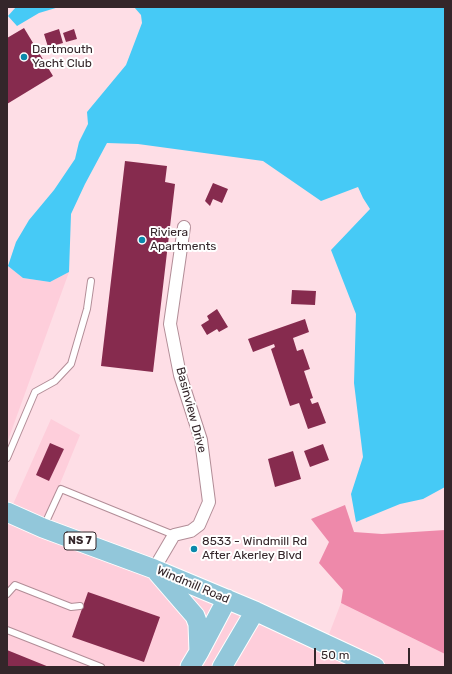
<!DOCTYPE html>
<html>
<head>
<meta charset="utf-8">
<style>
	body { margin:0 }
	#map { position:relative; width:452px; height:674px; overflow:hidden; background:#fedee6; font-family:Rubik,sans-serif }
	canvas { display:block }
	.frame { position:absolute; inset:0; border:8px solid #34262a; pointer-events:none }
	.scale { position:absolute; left:314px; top:648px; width:96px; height:18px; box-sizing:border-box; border:2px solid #34262a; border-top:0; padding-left:5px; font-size:12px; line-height:14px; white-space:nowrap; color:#34262a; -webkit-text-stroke:3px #fff; paint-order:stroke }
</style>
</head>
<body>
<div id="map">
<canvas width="452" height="674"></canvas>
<div class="frame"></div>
<div class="scale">50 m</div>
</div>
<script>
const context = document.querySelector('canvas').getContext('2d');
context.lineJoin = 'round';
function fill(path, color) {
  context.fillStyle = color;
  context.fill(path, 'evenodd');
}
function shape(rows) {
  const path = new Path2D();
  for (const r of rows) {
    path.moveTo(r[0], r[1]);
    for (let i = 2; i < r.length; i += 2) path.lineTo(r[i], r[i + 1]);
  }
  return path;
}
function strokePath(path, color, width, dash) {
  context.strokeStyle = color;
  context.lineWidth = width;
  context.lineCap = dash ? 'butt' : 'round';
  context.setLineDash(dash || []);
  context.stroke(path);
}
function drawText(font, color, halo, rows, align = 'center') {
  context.font = font + ' Rubik,sans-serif';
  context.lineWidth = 4;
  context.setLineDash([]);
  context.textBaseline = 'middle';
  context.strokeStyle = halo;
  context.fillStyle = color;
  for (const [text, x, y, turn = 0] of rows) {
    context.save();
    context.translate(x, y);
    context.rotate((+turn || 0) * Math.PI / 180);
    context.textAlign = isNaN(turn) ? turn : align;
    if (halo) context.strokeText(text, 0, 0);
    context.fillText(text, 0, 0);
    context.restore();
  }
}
fill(shape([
	[8,266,23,278,50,282,69,272,7,443,7,267],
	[51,419,80,435,43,525,326,642,341,603,445,654,445,667,7,667,7,510,10,511]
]), '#fecedb');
fill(shape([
	[345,505,354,532,382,534,445,530,445,654,341,603,343,590,319,563,329,542,311,519]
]), '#ee89aa');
fill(shape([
	[16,7,59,7,39,13,17,26,8,16],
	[134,7,445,7,445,487,423,499,400,504,356,522,351,494,363,457,354,383,356,314,331,250,370,209,363,198,358,187,321,201,263,161,138,144,107,143,85,184,71,214,69,272,50,282,23,278,8,266,16,242,29,220,54,190,75,159,79,142,88,124,87,112,126,65,142,23,141,15]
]), '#46caf6');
fill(shape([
	[24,28,53,76,7,104,7,38],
	[59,29,63,43,48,47,44,34],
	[74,29,77,39,66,42,63,33],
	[125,161,167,166,165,182,175,184,153,372,101,366],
	[213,183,228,189,222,203,213,199,210,206,205,201],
	[292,290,316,291,315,305,291,304],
	[217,309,228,327,219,332,217,329,207,335,201,325,209,320,207,316],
	[305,319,309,332,293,338,297,351,303,349,310,369,304,371,313,398,310,399,312,404,318,402,326,423,308,429,299,403,290,406,271,349,275,347,274,344,253,352,248,339],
	[50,443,64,449,49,481,36,475],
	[323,444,329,460,310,467,304,451],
	[293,451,301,479,275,487,268,459],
	[88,592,160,617,144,662,72,637],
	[7,650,49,667,7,667]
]), '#862b4e');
const lane = shape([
	[7,458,35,392,55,381,71,364,87,309,91,281],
	[44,526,61,489,174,535],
	[7,594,15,585,71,607,80,606],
	[7,630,101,667]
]);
const street = shape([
	[154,569,174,535,191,531,199,525,209,502,201,440,180,375,170,324,184,227]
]);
const primary = shape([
	[7,512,43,528,154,569,255,611,375,667],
	[157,572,195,616,198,624,199,652],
	[190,667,199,652,227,599],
	[222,667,255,611]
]);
strokePath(lane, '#b28d97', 8);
strokePath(street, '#b28d97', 14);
strokePath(primary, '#fff', 21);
strokePath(lane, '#fff', 6);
strokePath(street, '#fff', 12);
strokePath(primary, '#92c7da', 19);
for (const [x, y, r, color] of [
	[24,57,4,"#0a88ab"],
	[142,240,4,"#0a88ab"],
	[194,549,4,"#0a88ab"]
]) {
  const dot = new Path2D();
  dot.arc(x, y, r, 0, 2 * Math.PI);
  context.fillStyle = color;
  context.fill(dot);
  strokePath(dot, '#fff', 1.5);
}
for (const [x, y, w] of [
	[80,541,32]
]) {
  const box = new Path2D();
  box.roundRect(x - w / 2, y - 9, w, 18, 3);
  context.fillStyle = '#fff';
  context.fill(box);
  strokePath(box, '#34262a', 1);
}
drawText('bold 11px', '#34262a', null, [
	["NS 7",80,541]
]);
drawText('12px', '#34262a', '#fff', [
	["Dartmouth",32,50],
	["Yacht Club",32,64],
	["Riviera",150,233],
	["Apartments",150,247],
	["8533 - Windmill Rd",202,542],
	["After Akerley Blvd",202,556]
], 'left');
drawText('12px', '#34262a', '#fff', [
	["Basinview Drive",191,410,75],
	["Windmill Road",193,585,23]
]);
</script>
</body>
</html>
